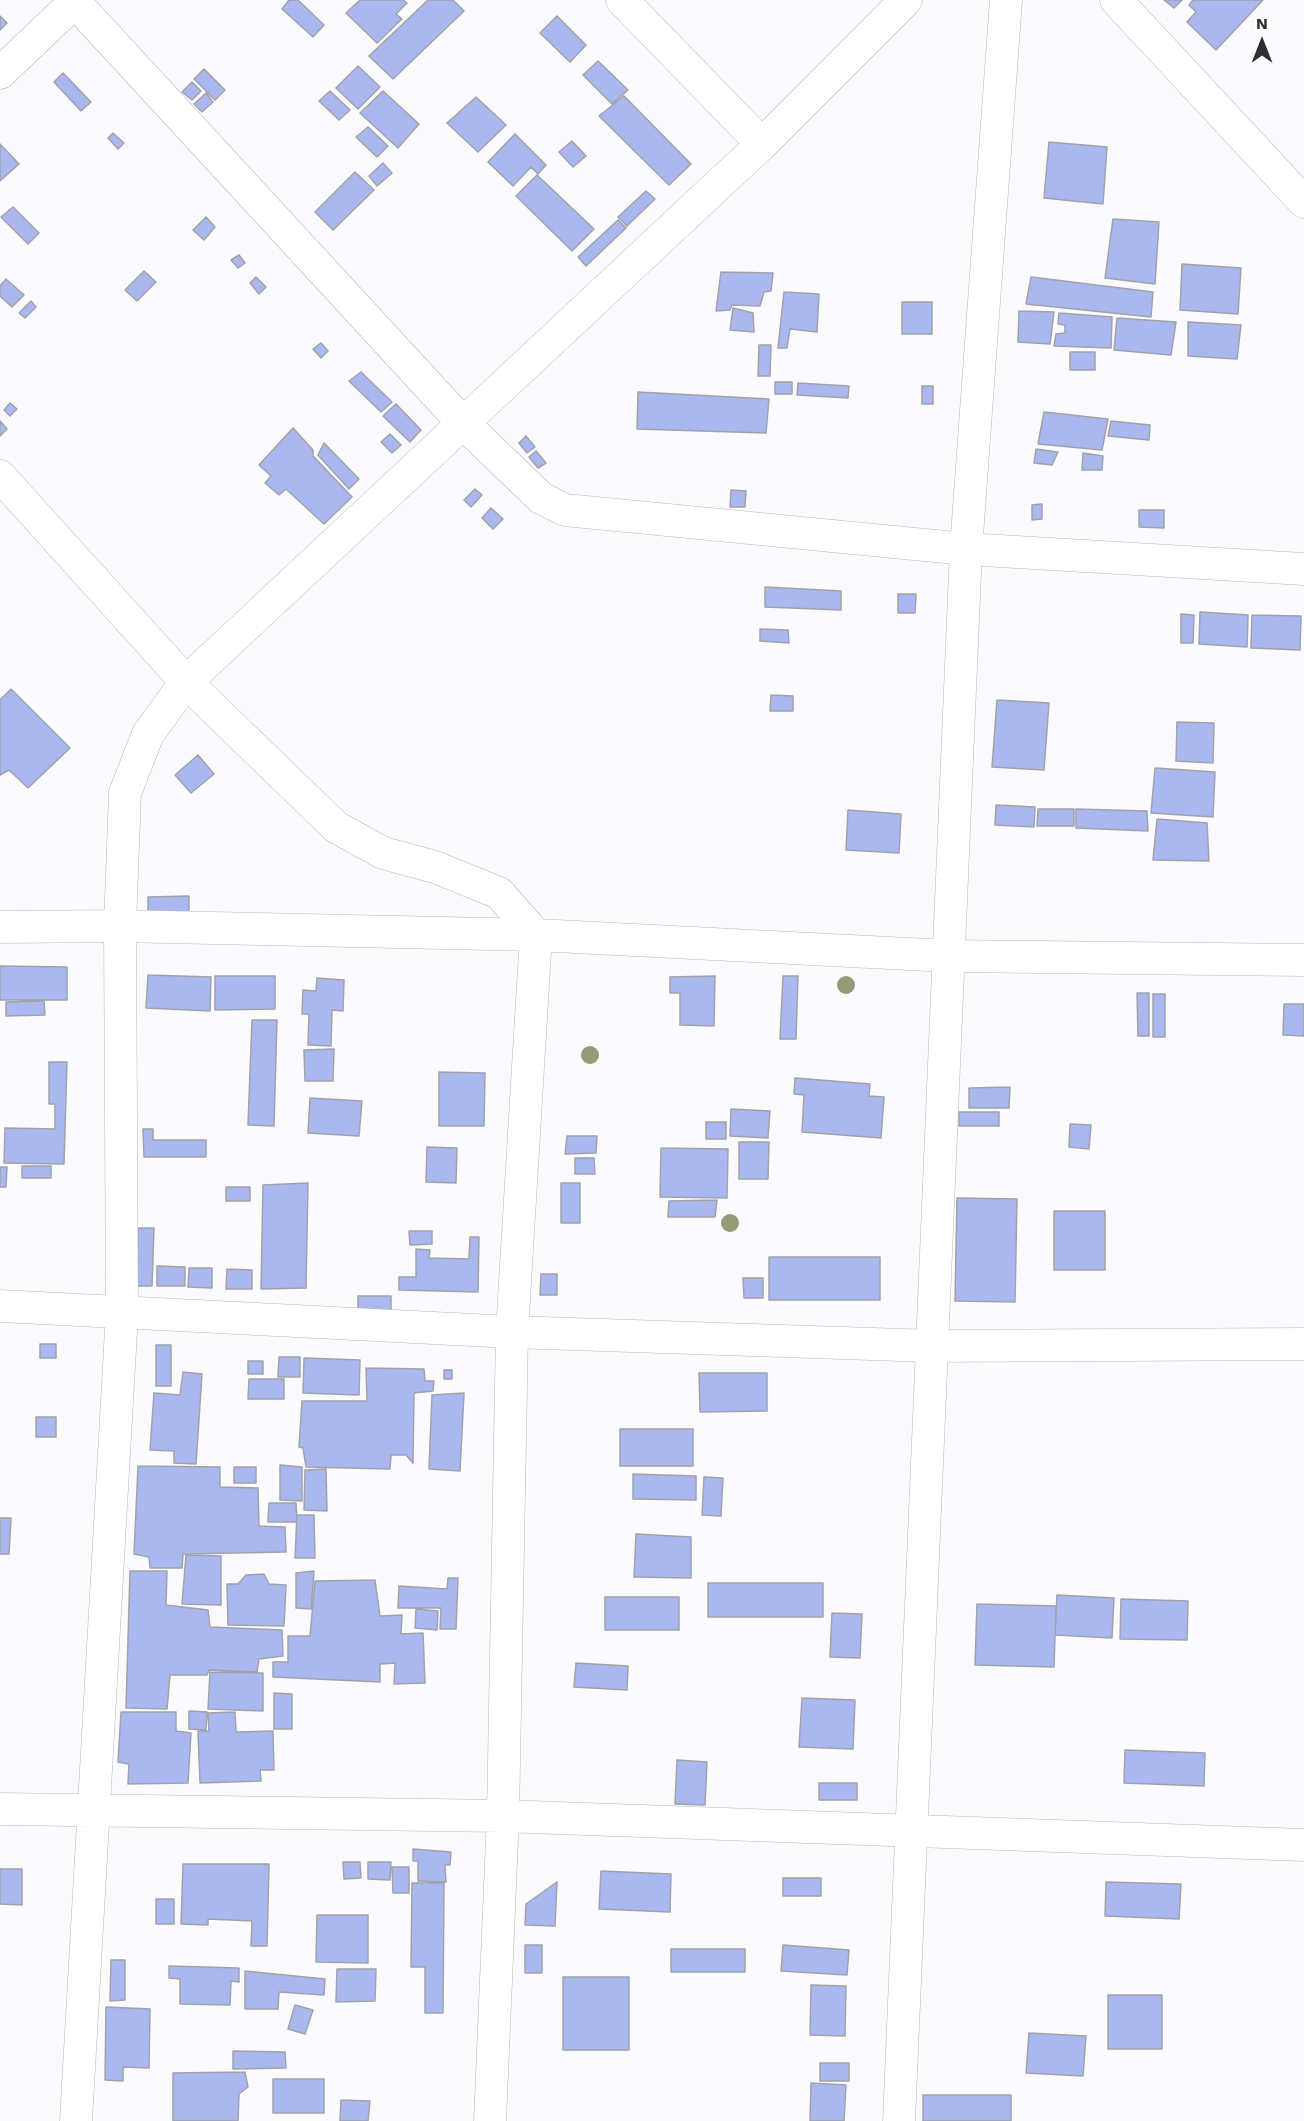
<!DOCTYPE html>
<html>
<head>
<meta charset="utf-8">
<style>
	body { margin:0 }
	#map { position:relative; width:1304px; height:2121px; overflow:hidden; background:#fbfbfd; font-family:"Work Sans",sans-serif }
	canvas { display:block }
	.north { position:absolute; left:1232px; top:12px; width:60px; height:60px; -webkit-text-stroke:4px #fff; paint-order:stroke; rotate:0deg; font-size:16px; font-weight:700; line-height:24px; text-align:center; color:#2d2e31 }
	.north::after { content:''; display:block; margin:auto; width:21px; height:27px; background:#2d2e31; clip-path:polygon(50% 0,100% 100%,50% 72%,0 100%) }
</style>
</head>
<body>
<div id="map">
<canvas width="1304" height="2121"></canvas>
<div class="north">N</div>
</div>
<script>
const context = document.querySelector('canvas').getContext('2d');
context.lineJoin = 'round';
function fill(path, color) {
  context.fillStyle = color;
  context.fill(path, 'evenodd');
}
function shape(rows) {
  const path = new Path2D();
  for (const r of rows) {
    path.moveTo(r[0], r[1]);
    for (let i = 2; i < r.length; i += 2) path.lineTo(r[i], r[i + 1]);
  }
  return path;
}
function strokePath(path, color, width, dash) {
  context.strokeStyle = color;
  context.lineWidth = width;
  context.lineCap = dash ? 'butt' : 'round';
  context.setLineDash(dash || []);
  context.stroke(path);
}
const building = shape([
	[289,0,298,0,324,25,313,37,282,9,289,0],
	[360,0,403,0,407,3,396,14,402,19,377,43,346,13,360,0],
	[428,0,453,0,464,11,393,79,369,56,428,0],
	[1164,0,1182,0,1174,8,1164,0],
	[1193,0,1263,0,1216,50,1187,22,1196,12,1189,5,1193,0],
	[0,16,7,23,0,30,0,16],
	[557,16,586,45,570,62,540,33,557,16],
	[598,61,628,90,612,104,583,75,598,61],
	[358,66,380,87,358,109,336,88,358,66],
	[204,69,225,90,215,100,194,79,204,69],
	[63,73,91,102,81,111,54,82,63,73],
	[192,82,201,91,192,100,182,92,192,82],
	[330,91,350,110,339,120,319,101,330,91],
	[383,91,419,124,398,148,360,113,383,91],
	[206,93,213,102,202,112,194,104,206,93],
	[624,96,691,164,669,185,599,116,624,96],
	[476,97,506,125,478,152,447,123,476,97],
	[368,127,388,146,377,157,356,137,368,127],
	[113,133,124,143,118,149,108,138,113,133],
	[515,134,546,165,538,174,531,167,513,186,488,162,515,134],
	[572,141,586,156,573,167,559,152,572,141],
	[1049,142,1107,147,1103,204,1044,198,1049,142],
	[0,144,19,164,0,181,0,144],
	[383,163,392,173,377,186,369,176,383,163],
	[355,172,374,190,333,230,315,212,355,172],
	[537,175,594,229,572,251,516,196,537,175],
	[646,191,655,199,627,226,618,217,646,191],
	[13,207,39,233,28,244,1,217,13,207],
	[206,217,215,227,204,240,193,230,206,217],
	[1113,219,1159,222,1155,284,1105,278,1113,219],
	[618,220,626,228,586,266,578,257,618,220],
	[239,255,245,263,238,268,231,260,239,255],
	[1182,264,1241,268,1238,314,1180,310,1182,264],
	[144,271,156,282,137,301,125,290,144,271],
	[721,272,773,273,771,291,764,292,760,306,732,305,730,310,716,311,721,272],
	[256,277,266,287,259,294,250,283,256,277],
	[1031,277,1153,292,1151,317,1026,304,1031,277],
	[6,279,24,295,12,307,0,296,0,286,6,279],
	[784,292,819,294,817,332,790,329,787,348,778,348,784,292],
	[31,301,36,307,25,318,19,313,31,301],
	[902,302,932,302,932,334,902,334,902,302],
	[733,308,753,313,754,332,730,330,733,308],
	[1019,311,1054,312,1050,344,1018,342,1019,311],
	[1059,313,1112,317,1111,348,1054,346,1056,334,1065,333,1065,325,1058,324,1059,313],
	[1117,318,1176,322,1171,355,1114,350,1117,318],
	[1188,322,1241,325,1237,359,1188,356,1188,322],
	[321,343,328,351,321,358,313,349,321,343],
	[759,345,771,345,770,376,758,376,759,345],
	[1070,352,1095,352,1095,370,1070,370,1070,352],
	[361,372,392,402,381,412,349,381,361,372],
	[775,382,792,382,792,394,775,394,775,382],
	[798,383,849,386,848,398,797,395,798,383],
	[922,386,933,386,933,404,922,404,922,386],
	[638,392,769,399,766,433,637,429,638,392],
	[10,403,17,409,10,416,4,410,10,403],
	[396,404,421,430,410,442,383,416,396,404],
	[1044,412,1108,419,1102,450,1038,444,1044,412],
	[0,421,7,429,0,436,0,421],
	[1111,421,1150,425,1149,440,1108,436,1111,421],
	[293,428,313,450,313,456,352,497,324,524,286,489,279,495,265,483,271,476,259,465,293,428],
	[390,434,401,445,392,453,381,442,390,434],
	[526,436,535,447,527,453,519,443,526,436],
	[324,443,359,479,349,489,318,455,324,443],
	[1036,449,1058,452,1052,465,1034,463,1036,449],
	[536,451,546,463,538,468,529,457,536,451],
	[1083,453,1103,456,1102,470,1082,470,1083,453],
	[475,489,482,495,471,507,464,500,475,489],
	[731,490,746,491,745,507,730,507,731,490],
	[1042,504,1042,519,1032,520,1032,505,1042,504],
	[491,508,503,519,493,529,482,518,491,508],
	[1139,510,1164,510,1164,528,1139,527,1139,510],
	[765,587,841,591,841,610,765,607,765,587],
	[898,594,916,594,915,613,898,613,898,594],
	[1200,612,1248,615,1247,647,1199,644,1200,612],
	[1181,614,1194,615,1193,643,1181,643,1181,614],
	[1252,615,1301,616,1300,650,1251,648,1252,615],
	[760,629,788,630,789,643,760,641,760,629],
	[11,689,70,748,28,788,9,770,0,775,0,700,11,689],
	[771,695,793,696,793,711,770,711,771,695],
	[997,700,1049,703,1044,770,992,767,997,700],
	[1177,722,1214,723,1213,763,1176,761,1177,722],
	[198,755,214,774,191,793,175,775,198,755],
	[1155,768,1215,772,1213,817,1151,813,1155,768],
	[996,805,1035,807,1034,827,995,825,996,805],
	[1038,809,1074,809,1074,826,1037,826,1038,809],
	[1076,809,1147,811,1148,831,1076,828,1076,809],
	[848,810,901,814,899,853,846,850,848,810],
	[1157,819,1207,823,1209,861,1153,860,1157,819],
	[189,896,189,914,148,915,148,897,189,896],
	[0,966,67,967,67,1000,0,1000,0,966],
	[148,975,211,977,210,1011,146,1008,148,975],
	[215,976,275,976,275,1009,215,1010,215,976],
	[715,976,714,1026,680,1025,680,993,670,993,670,977,715,976],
	[783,976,798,976,796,1039,780,1039,783,976],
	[317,978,344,980,343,1011,332,1010,331,1046,308,1045,309,1014,302,1014,303,990,316,991,317,978],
	[1137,993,1149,993,1149,1036,1138,1036,1137,993],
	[1153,994,1165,994,1165,1037,1153,1037,1153,994],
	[44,1001,45,1015,6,1016,6,1002,44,1001],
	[1284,1004,1304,1004,1304,1036,1283,1035,1284,1004],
	[252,1020,277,1020,274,1126,248,1125,252,1020],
	[334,1049,333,1081,305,1081,304,1050,334,1049],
	[49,1062,67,1062,64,1164,4,1163,5,1128,55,1129,55,1104,49,1104,49,1062],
	[439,1072,485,1073,484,1126,439,1126,439,1072],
	[795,1078,870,1084,869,1096,884,1097,881,1138,802,1132,804,1095,794,1094,795,1078],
	[1010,1087,1009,1108,969,1108,969,1088,1010,1087],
	[310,1098,362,1101,359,1136,308,1133,310,1098],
	[731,1109,770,1111,768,1138,730,1136,731,1109],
	[959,1112,999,1112,999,1126,959,1126,959,1112],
	[706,1122,726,1122,726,1139,706,1139,706,1122],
	[1070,1124,1091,1125,1089,1149,1069,1147,1070,1124],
	[143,1129,153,1129,153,1140,206,1140,206,1157,144,1157,143,1129],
	[567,1136,597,1136,596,1153,565,1154,567,1136],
	[739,1142,769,1142,768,1179,739,1179,739,1142],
	[427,1147,457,1148,456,1183,426,1182,427,1147],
	[661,1148,728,1149,727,1198,660,1197,661,1148],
	[575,1158,594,1158,595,1174,575,1174,575,1158],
	[22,1166,51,1166,51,1178,22,1178,22,1166],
	[0,1167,7,1167,6,1187,0,1187,0,1167],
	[308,1183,306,1288,261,1289,263,1185,308,1183],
	[561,1183,580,1183,580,1223,561,1223,561,1183],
	[226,1187,250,1187,250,1201,226,1201,226,1187],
	[957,1198,1017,1199,1015,1302,955,1301,957,1198],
	[717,1200,715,1217,668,1217,669,1201,717,1200],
	[1054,1211,1105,1211,1105,1270,1054,1270,1054,1211],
	[138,1228,154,1228,152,1286,137,1286,138,1228],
	[409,1231,432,1231,432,1244,410,1245,409,1231],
	[470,1237,479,1237,478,1292,399,1290,399,1277,416,1277,416,1249,430,1250,429,1258,469,1259,470,1237],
	[769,1257,880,1257,880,1300,769,1300,769,1257],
	[157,1266,185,1267,185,1286,157,1286,157,1266],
	[189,1268,212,1268,212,1288,188,1287,189,1268],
	[227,1269,252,1270,252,1289,226,1289,227,1269],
	[541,1274,557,1274,557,1295,540,1295,541,1274],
	[743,1278,763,1278,763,1298,744,1298,743,1278],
	[358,1296,391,1296,391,1316,358,1316,358,1296],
	[40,1344,56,1344,56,1358,40,1358,40,1344],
	[156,1345,171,1345,171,1386,156,1386,156,1345],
	[279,1357,300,1357,300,1377,278,1377,279,1357],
	[304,1358,360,1360,359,1395,303,1393,304,1358],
	[248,1361,263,1361,263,1374,248,1374,248,1361],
	[366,1368,424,1369,425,1381,434,1381,433,1391,414,1393,413,1463,406,1455,391,1455,390,1469,306,1467,303,1448,299,1447,302,1401,367,1401,366,1368],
	[444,1370,452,1370,452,1379,444,1379,444,1370],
	[183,1372,202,1374,196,1464,174,1463,174,1451,150,1450,154,1393,180,1395,183,1372],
	[699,1373,767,1373,767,1411,700,1412,699,1373],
	[249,1379,284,1379,284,1399,248,1399,249,1379],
	[464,1393,460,1471,429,1469,432,1395,464,1393],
	[36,1417,56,1417,56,1437,36,1437,36,1417],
	[620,1429,693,1429,693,1466,620,1466,620,1429],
	[280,1465,302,1467,302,1501,280,1500,280,1465],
	[138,1466,220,1467,220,1487,258,1488,259,1526,285,1527,286,1552,183,1554,182,1568,150,1568,149,1557,134,1554,138,1466],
	[234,1467,256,1467,256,1483,234,1483,234,1467],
	[326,1469,327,1511,304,1510,305,1470,326,1469],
	[633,1474,696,1476,696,1500,633,1499,633,1474],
	[704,1477,723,1478,721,1516,702,1515,704,1477],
	[269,1503,296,1503,297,1522,268,1522,269,1503],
	[297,1515,314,1515,315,1558,295,1558,297,1515],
	[0,1518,11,1518,9,1554,0,1554,0,1518],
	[636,1534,691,1537,691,1578,634,1577,636,1534],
	[186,1555,221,1556,221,1605,182,1604,186,1555],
	[130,1571,167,1571,166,1605,208,1610,210,1627,282,1630,283,1656,259,1659,257,1672,209,1670,207,1675,170,1675,167,1709,126,1708,130,1571],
	[314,1571,311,1609,296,1608,296,1573,314,1571],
	[264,1574,269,1584,286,1585,284,1626,228,1625,227,1584,238,1584,246,1575,264,1574],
	[448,1578,458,1578,456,1629,440,1629,441,1608,398,1608,399,1586,447,1589,448,1578],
	[375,1580,380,1616,402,1615,401,1634,423,1633,425,1683,394,1684,395,1663,380,1664,380,1682,273,1677,273,1662,288,1662,288,1636,310,1636,315,1581,375,1580],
	[708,1583,823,1583,823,1617,708,1617,708,1583],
	[1057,1595,1114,1598,1112,1638,1055,1635,1057,1595],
	[605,1597,679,1597,679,1630,605,1630,605,1597],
	[1121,1599,1188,1601,1187,1640,1120,1639,1121,1599],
	[977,1604,1056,1606,1054,1667,975,1665,977,1604],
	[416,1609,438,1611,437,1630,415,1628,416,1609],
	[832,1613,862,1614,860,1658,830,1657,832,1613],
	[576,1663,628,1666,627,1690,574,1687,576,1663],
	[210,1672,263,1673,263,1711,208,1709,210,1672],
	[274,1693,292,1694,292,1729,274,1729,274,1693],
	[802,1698,855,1700,853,1749,799,1747,802,1698],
	[189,1711,207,1712,206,1730,189,1729,189,1711],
	[121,1712,176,1712,176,1731,191,1733,188,1783,128,1784,129,1764,118,1762,121,1712],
	[235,1712,236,1732,273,1731,274,1770,260,1770,261,1781,200,1783,198,1731,209,1731,208,1713,235,1712],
	[1125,1750,1205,1753,1204,1786,1124,1783,1125,1750],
	[677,1760,707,1762,705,1805,675,1804,677,1760],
	[819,1783,857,1783,857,1800,819,1800,819,1783],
	[413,1849,451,1852,450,1865,445,1865,446,1882,418,1881,418,1861,413,1861,413,1849],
	[343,1862,360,1862,361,1878,344,1879,343,1862],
	[368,1862,391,1862,390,1880,368,1879,368,1862],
	[183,1864,269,1864,267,1946,251,1946,252,1921,208,1919,208,1925,181,1924,183,1864],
	[392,1867,409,1867,409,1893,393,1893,392,1867],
	[0,1869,22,1869,22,1905,0,1904,0,1869],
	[601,1871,671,1874,670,1912,599,1909,601,1871],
	[783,1878,821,1878,821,1896,783,1896,783,1878],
	[557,1882,555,1926,525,1925,526,1904,557,1882],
	[1106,1882,1181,1884,1179,1919,1105,1916,1106,1882],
	[412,1883,444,1883,443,2013,425,2013,425,1967,411,1967,412,1883],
	[156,1899,174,1899,174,1924,156,1924,156,1899],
	[317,1915,368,1915,368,1963,316,1962,317,1915],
	[525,1945,542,1945,542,1973,525,1973,525,1945],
	[783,1945,849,1950,847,1975,781,1971,783,1945],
	[671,1949,745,1949,745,1972,671,1972,671,1949],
	[111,1960,125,1960,125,2000,110,2001,111,1960],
	[169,1966,239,1968,239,1982,231,1981,230,2005,180,2004,180,1979,169,1978,169,1966],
	[337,1969,376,1969,375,2001,336,2002,337,1969],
	[245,1971,325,1979,324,1995,279,1992,278,2009,245,2009,245,1971],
	[563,1977,629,1977,629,2050,563,2050,563,1977],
	[811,1985,846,1986,845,2036,810,2035,811,1985],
	[1108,1995,1162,1995,1162,2049,1108,2049,1108,1995],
	[295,2005,313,2010,305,2034,288,2029,295,2005],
	[106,2007,150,2009,149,2068,123,2067,123,2081,105,2080,106,2007],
	[1029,2033,1086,2036,1083,2076,1026,2073,1029,2033],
	[233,2051,285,2052,286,2068,233,2069,233,2051],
	[820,2063,849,2063,849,2081,820,2081,820,2063],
	[245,2072,248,2087,239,2094,238,2121,173,2121,173,2073,245,2072],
	[273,2079,324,2079,324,2113,273,2113,273,2079],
	[811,2083,846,2085,844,2121,810,2121,811,2083],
	[923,2095,1011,2095,1011,2121,923,2121,923,2095],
	[341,2100,370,2101,368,2121,340,2121,341,2100]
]);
fill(building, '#abb8f0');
strokePath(building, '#a0a2ab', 1.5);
const minor = shape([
	[73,0,462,422,541,498,565,510,966,549,1304,569],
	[622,0,762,144],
	[1116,0,1304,202],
	[0,73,77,0],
	[0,476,186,682,336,827,383,853,435,867,499,893,536,935,512,1332,503,1816,490,2121],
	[0,927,120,926,536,935,948,956,1304,960],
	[0,1306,512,1332,932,1346,1304,1344],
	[0,1809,503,1816,1304,1845],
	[76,2121,122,1313,120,926,125,793,148,734,186,682,762,144,906,0],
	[899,2121,966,549,1006,0]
]);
strokePath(minor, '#b4b6bf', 33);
strokePath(minor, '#fff', 32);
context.fillStyle = '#959b77';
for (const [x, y] of [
	[846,985],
	[590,1055],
	[730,1223]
]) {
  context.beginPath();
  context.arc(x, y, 9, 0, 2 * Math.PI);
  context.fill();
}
</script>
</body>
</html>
